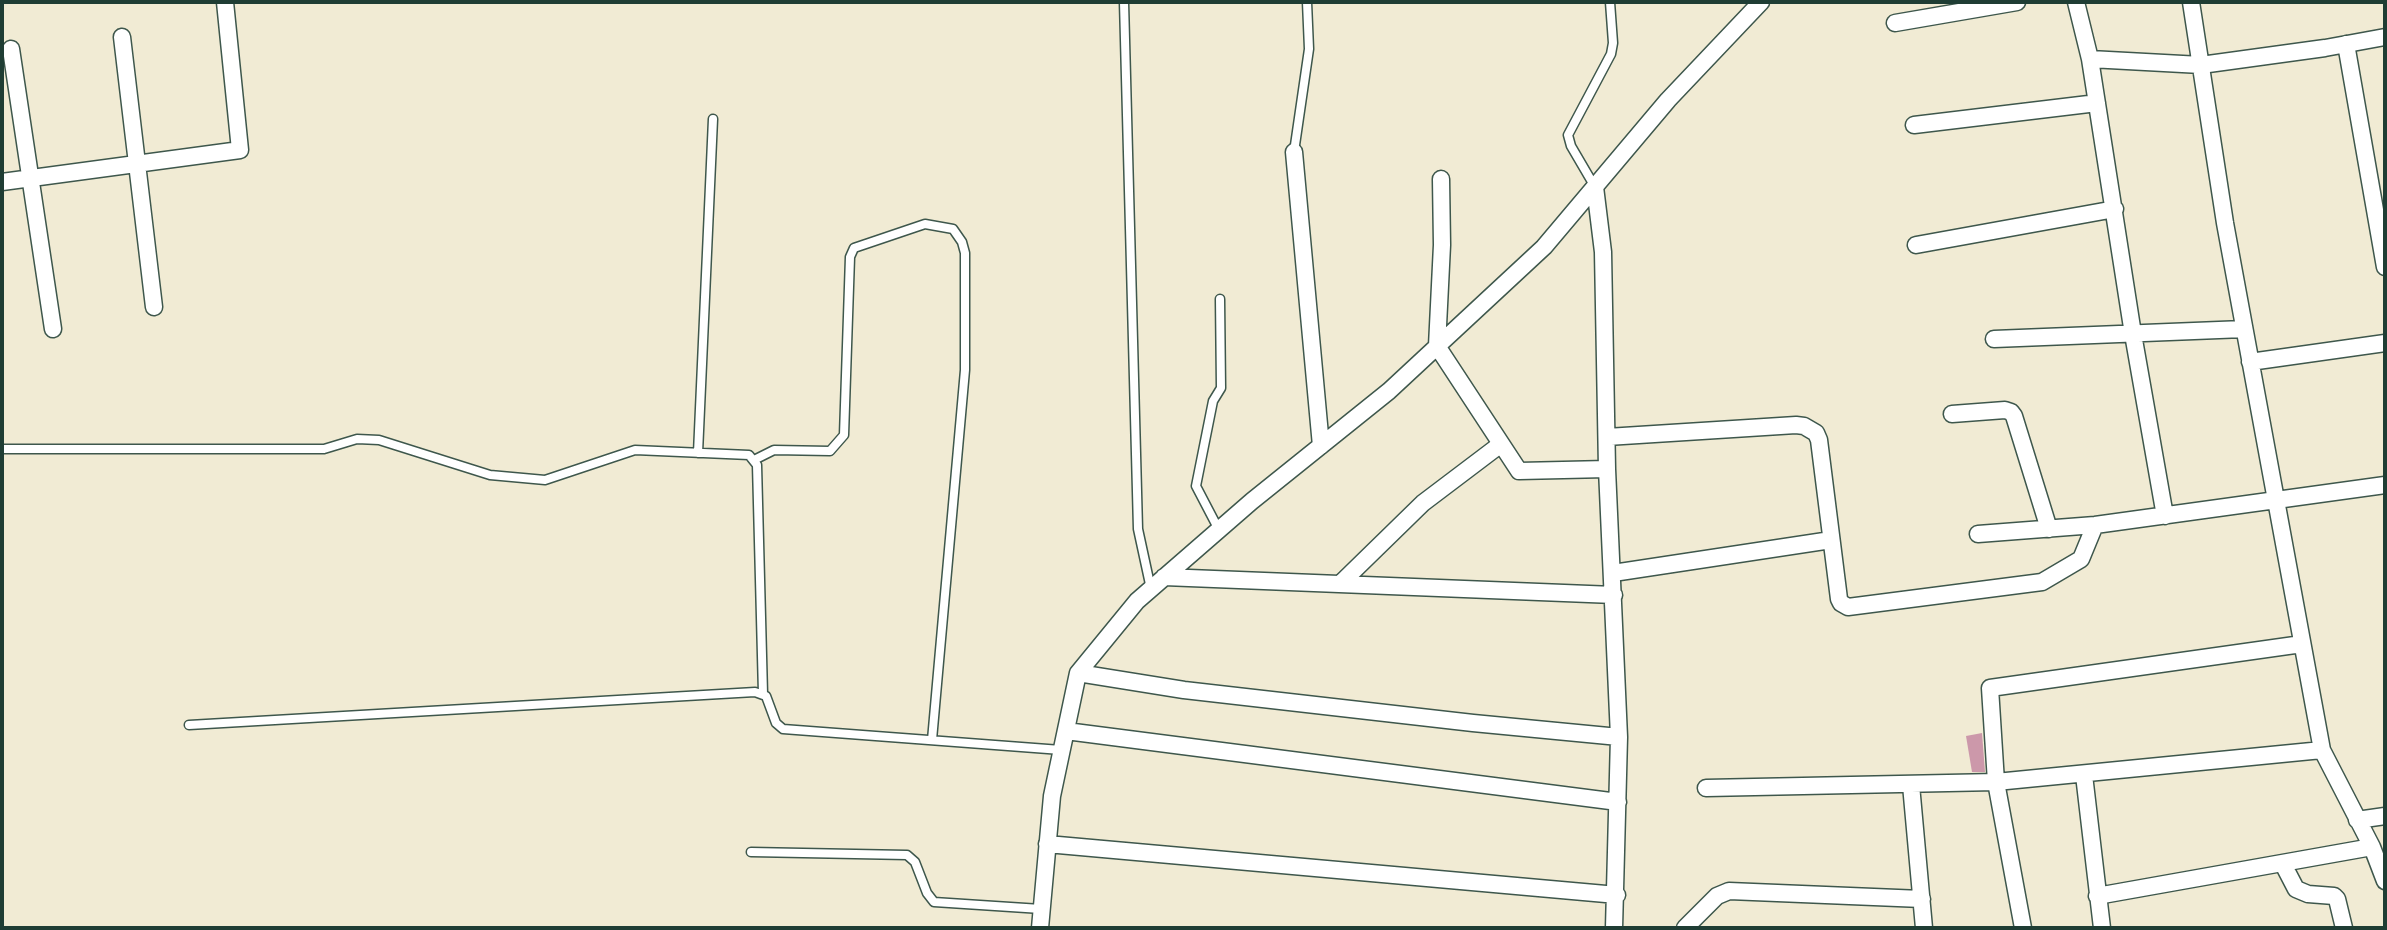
<!DOCTYPE html>
<html>
<head>
<meta charset="utf-8">
<style>
	body { margin:0 }
	#map { position:relative; width:2387px; height:930px; overflow:hidden; background:#f1ebd4; font-family:Itim,sans-serif }
	canvas { display:block }
	.frame { position:absolute; inset:0; border:4px solid #1f3d34; pointer-events:none }
</style>
</head>
<body>
<div id="map">
<canvas width="2387" height="930"></canvas>
<div class="frame"></div>
</div>
<script>
const context = document.querySelector('canvas').getContext('2d');
context.lineJoin = 'round';
function fill(path, color) {
  context.fillStyle = color;
  context.fill(path, 'evenodd');
}
function shape(rows) {
  const path = new Path2D();
  for (const r of rows) {
    path.moveTo(r[0], r[1]);
    for (let i = 2; i < r.length; i += 2) path.lineTo(r[i], r[i + 1]);
  }
  return path;
}
function strokePath(path, color, width, dash) {
  context.strokeStyle = color;
  context.lineWidth = width;
  context.lineCap = dash ? 'butt' : 'round';
  context.setLineDash(dash || []);
  context.stroke(path);
}
fill(shape([
	[1982,733,1985,772,1972,772,1966,736]
]), '#cc98aa');
const lane = shape([
	[1124,2,1138,529,1151,589],
	[1294,152,1309,49,1307,2],
	[1595,187,1571,146,1568,135,1611,54,1613,43,1610,2],
	[2,449,324,449,357,439,379,440,490,475,545,480,635,450,749,455,757,465,763,694],
	[698,453,713,119],
	[754,460,774,450,830,451,844,435,850,257,854,248,925,224,953,229,962,242,965,253,965,370,932,740],
	[1219,530,1196,486,1213,401,1221,388,1220,299],
	[189,725,755,692,766,696,776,723,783,729,1061,750],
	[751,852,907,855,915,862,927,893,934,902,1041,909]
]);
const street = shape([
	[2076,2,2090,59,2133,334,2165,516],
	[2191,2,2225,223,2322,750,2372,847,2385,881],
	[1895,23,2017,2],
	[122,37,154,307],
	[2346,44,2385,267],
	[11,49,53,329],
	[2090,59,2201,65,2325,48,2385,37],
	[1914,125,2097,103],
	[1294,152,1321,446],
	[1441,179,1442,245,1437,346,1519,471,1607,469],
	[2,182,240,150,225,2],
	[1595,187,1603,252,1607,469,1619,737,1614,928],
	[1916,245,2115,209],
	[1994,339,2244,329],
	[2250,362,2385,343],
	[1952,414,2005,410,2011,412,2014,416,2049,529],
	[1607,437,1796,425,1804,426,1816,433,1819,440,1839,599,1841,603,1848,607,2042,582,2081,559,2095,525],
	[1978,534,2095,525,2385,485],
	[1613,573,1831,540],
	[1164,577,1614,595],
	[1340,584,1423,503,1501,444],
	[1078,673,1184,690,1473,723,1619,737],
	[1066,731,1618,802],
	[2084,775,2102,928],
	[1911,785,1924,928],
	[1706,788,1996,782,2322,750],
	[2357,820,2385,816],
	[1047,844,1617,895],
	[2283,864,2296,889,2308,894,2334,896,2337,899,2344,928],
	[2097,896,2372,847],
	[1040,928,1052,796,1078,673,1137,601,1252,501,1389,391,1544,247,1668,100,1761,2],
	[1685,928,1717,896,1729,891,1922,899],
	[2023,928,1996,782,1990,688,2302,644]
]);
strokePath(lane, '#3e574c', 11);
strokePath(street, '#3e574c', 19);
strokePath(lane, '#fff', 8);
strokePath(street, '#fff', 16);
</script>
</body>
</html>
